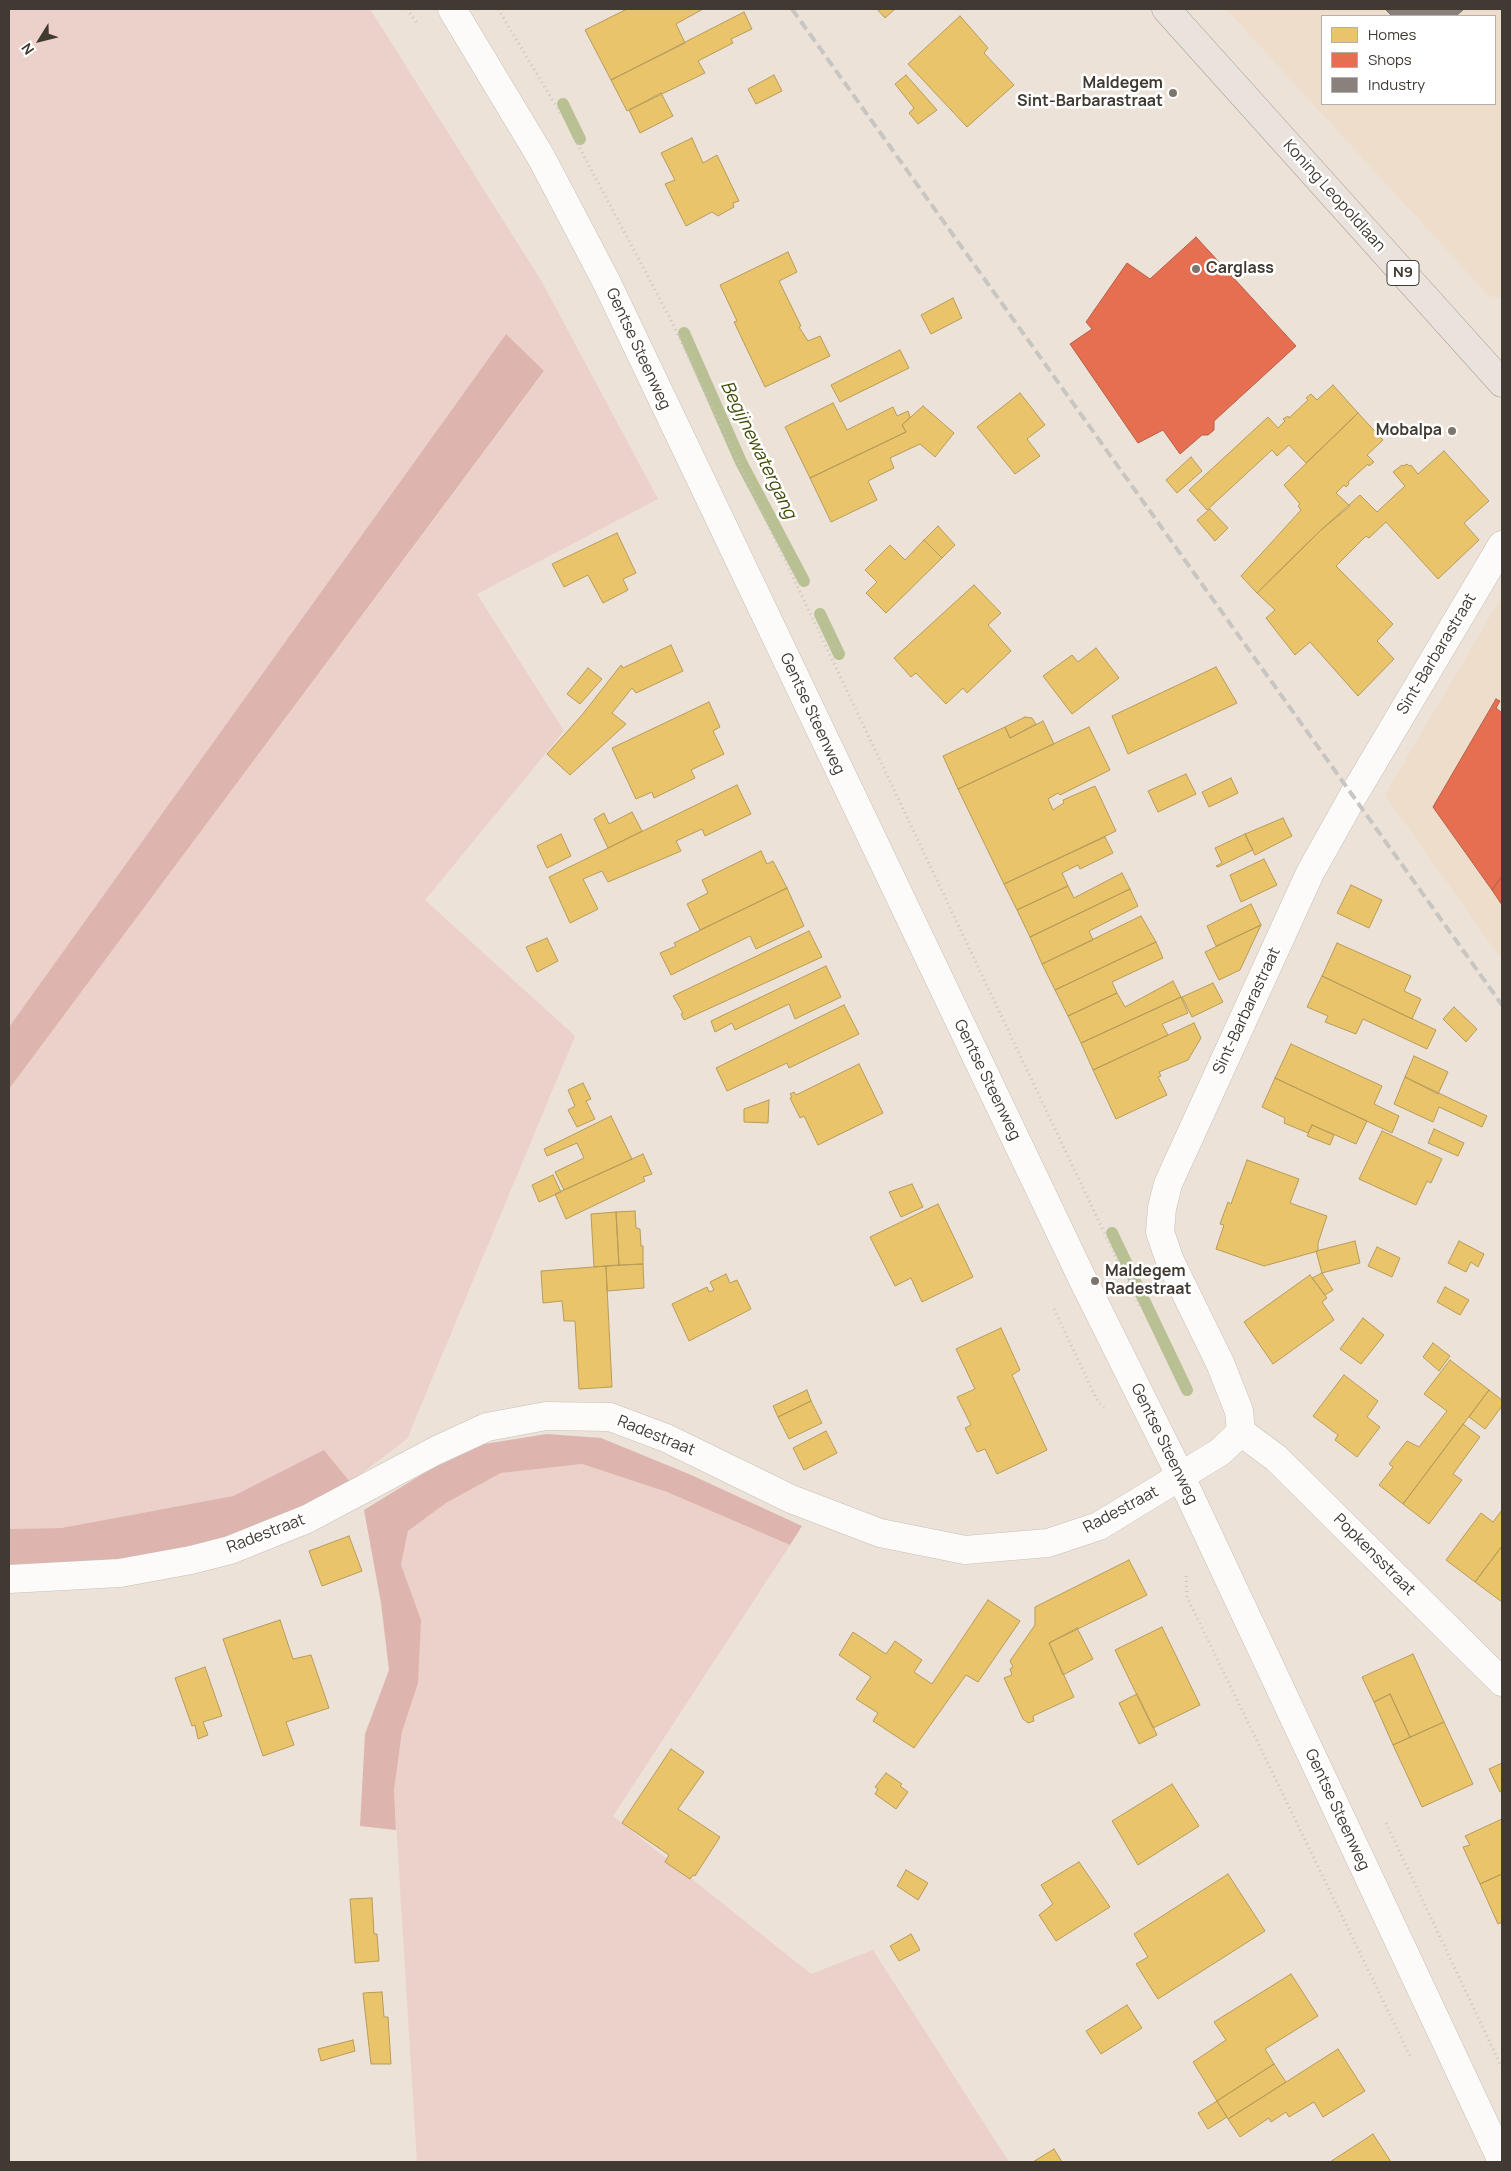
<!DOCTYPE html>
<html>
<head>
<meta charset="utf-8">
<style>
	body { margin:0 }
	#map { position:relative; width:1511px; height:2171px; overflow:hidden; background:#ece2d7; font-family:Manrope,sans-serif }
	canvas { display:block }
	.frame { position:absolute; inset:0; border:10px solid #413a33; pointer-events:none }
	.legend { position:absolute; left:1321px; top:15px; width:175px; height:90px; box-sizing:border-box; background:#fff; border:1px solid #b3b0ad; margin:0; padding:6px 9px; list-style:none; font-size:15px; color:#413a33 }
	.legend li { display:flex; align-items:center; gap:10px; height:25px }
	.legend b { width:25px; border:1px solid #b3b0ad }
	.north { position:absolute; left:15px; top:15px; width:50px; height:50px; -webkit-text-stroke:4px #fff; paint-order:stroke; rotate:234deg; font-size:14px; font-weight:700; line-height:20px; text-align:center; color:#413a33 }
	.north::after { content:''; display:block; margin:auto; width:18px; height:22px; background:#413a33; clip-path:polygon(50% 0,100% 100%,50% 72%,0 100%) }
</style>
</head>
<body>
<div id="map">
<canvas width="1511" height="2171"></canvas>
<div class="frame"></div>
<ul class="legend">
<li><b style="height:14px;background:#e9c46a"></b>Homes</li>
<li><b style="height:14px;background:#e76f51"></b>Shops</li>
<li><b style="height:14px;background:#8a817c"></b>Industry</li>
</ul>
<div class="north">N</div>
</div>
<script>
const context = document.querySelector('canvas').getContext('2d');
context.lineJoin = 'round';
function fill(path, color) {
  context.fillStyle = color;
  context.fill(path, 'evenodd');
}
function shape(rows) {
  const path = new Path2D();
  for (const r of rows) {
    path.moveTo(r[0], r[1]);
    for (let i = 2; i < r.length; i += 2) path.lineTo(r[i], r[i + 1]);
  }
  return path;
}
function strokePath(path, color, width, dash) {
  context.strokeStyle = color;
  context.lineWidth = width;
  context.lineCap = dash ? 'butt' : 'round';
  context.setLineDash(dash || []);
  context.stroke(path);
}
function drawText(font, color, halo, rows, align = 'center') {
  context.font = font + ' Manrope,sans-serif';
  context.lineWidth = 5;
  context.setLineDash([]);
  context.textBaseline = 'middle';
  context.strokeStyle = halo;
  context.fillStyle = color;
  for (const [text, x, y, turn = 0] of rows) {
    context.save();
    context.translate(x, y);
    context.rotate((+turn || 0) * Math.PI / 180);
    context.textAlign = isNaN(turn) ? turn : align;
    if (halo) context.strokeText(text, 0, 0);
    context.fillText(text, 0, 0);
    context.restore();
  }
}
fill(shape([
	[1226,9,1502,9,1502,298,1489,296],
	[1322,16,1495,16,1495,104,1322,104],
	[1502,596,1502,960,1385,795]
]), '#eeddca');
fill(shape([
	[9,9,370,9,542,282,658,499,477,594,564,731,425,900,575,1036,407,1439,350,1482,323,1451,233,1496,61,1528,9,1529,9,1089,544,372,505,335,9,1027],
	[582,1464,667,1492,790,1545,613,1816,811,1974,873,1950,1009,2162,417,2162,394,1790,402,1732,418,1683,401,1565,408,1531,446,1503,501,1473]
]), '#ecd0ca');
fill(shape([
	[506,334,544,371,9,1089,9,1027],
	[547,1434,601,1438,689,1474,802,1526,790,1545,667,1492,582,1464,501,1473,446,1503,408,1531,401,1565,421,1620,418,1683,402,1732,394,1790,396,1830,360,1826,365,1734,389,1670,381,1603,364,1510,429,1470,484,1444],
	[324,1450,350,1482,298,1512,234,1539,122,1561,9,1565,9,1529,61,1528,233,1496]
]), '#ddb5ae');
const homes = shape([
	[627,9,703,9,676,24,685,43,611,80,585,30,627,9],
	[877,9,895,9,885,18,877,9],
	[744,12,752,29,731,39,733,43,698,61,705,73,627,111,611,80,744,12],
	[960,16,988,48,984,53,1014,85,967,127,908,64,960,16],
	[774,75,782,91,756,104,748,89,774,75],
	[906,75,937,110,918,124,909,113,914,108,895,84,906,75],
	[661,93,673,116,640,133,629,110,661,93],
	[692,138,703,163,717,155,739,201,733,203,734,207,718,216,712,212,686,226,665,184,675,180,661,153,692,138],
	[788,252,797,272,779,281,801,326,799,327,808,341,820,336,830,356,765,387,734,322,737,321,720,285,788,252],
	[953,298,962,318,931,334,921,315,953,298],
	[900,350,909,368,840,402,831,385,900,350],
	[1333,385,1358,413,1306,463,1289,445,1277,456,1272,450,1207,510,1189,490,1268,417,1278,428,1285,421,1283,419,1288,416,1289,418,1308,400,1306,398,1311,394,1317,400,1333,385],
	[1020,393,1045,425,1027,439,1040,456,1015,474,977,427,1020,393],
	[833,403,847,430,893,407,897,416,908,411,910,417,902,425,906,432,810,478,785,427,833,403],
	[923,406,954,433,935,457,920,444,890,458,894,468,868,481,877,500,831,522,810,478,906,432,902,425,923,406],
	[1358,413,1383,440,1367,455,1374,462,1369,466,1368,464,1348,482,1349,484,1346,487,1344,485,1336,493,1350,506,1321,530,1257,593,1241,576,1301,510,1298,506,1300,504,1284,485,1358,413],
	[1444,451,1489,501,1464,523,1479,540,1438,579,1386,522,1369,538,1366,536,1336,566,1393,624,1377,641,1394,659,1358,696,1310,642,1295,655,1266,618,1275,610,1257,593,1321,530,1360,495,1377,512,1405,486,1393,472,1402,465,1403,466,1407,464,1409,466,1411,465,1418,474,1444,451],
	[1191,457,1202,471,1177,493,1166,480,1191,457],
	[1210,509,1228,528,1215,541,1197,520,1210,509],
	[938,526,955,545,942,558,924,540,938,526],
	[617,533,636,573,623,579,628,590,603,603,588,575,564,587,552,564,617,533],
	[924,540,942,558,886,613,866,593,877,582,865,570,890,545,905,560,924,540],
	[974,585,1001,613,988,625,1011,651,967,693,963,688,946,704,916,673,911,677,894,658,974,585],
	[671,645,683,671,636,693,632,688,612,713,626,724,570,775,547,754,582,715,621,665,623,668,671,645],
	[1096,648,1119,678,1072,714,1043,676,1072,655,1078,662,1096,648],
	[1216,667,1237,703,1128,754,1112,716,1216,667],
	[588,668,602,679,580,704,567,694,588,668],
	[709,702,720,727,713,731,724,754,691,770,695,778,654,798,652,792,636,799,612,748,709,702],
	[1025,717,1032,718,1036,724,1010,738,1005,727,1025,717],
	[1043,721,1054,744,958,789,943,756,1005,727,1010,738,1043,721],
	[1089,727,1110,770,1060,795,1058,793,1048,799,1053,810,1064,803,1063,800,1095,786,1116,831,1004,884,958,789,1089,727],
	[1186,774,1196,794,1158,812,1148,791,1186,774],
	[1231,778,1238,793,1209,807,1202,792,1231,778],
	[737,785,751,814,705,836,702,829,676,841,681,851,608,882,602,871,583,879,598,909,570,923,549,877,737,785],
	[632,812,642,831,608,848,594,819,604,813,609,824,632,812],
	[1283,818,1292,836,1255,855,1245,834,1283,818],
	[561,834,571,856,547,868,537,846,561,834],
	[1245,834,1253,850,1218,867,1216,866,1222,863,1215,848,1245,834],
	[1105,837,1113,853,1080,869,1078,865,1062,873,1068,886,1017,910,1004,884,1105,837],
	[761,851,767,864,773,861,787,888,700,930,687,904,708,893,702,880,761,851],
	[1264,859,1277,885,1241,902,1230,875,1264,859],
	[1122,873,1130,889,1030,937,1017,910,1068,886,1074,898,1122,873],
	[1351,885,1382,900,1369,928,1337,913,1351,885],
	[787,888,804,926,756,949,750,936,671,975,660,953,676,946,674,943,787,888],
	[1130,889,1138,906,1089,931,1093,940,1042,964,1030,937,1130,889],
	[1251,904,1261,925,1216,946,1207,926,1251,904],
	[1141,916,1156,942,1055,990,1042,964,1141,916],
	[1261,925,1240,970,1219,980,1205,952,1261,925],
	[809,931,822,957,684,1020,681,1014,683,1013,673,996,809,931],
	[547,938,558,961,537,972,526,947,547,938],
	[1156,942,1163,958,1112,982,1117,993,1068,1016,1055,990,1156,942],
	[1337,943,1411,976,1404,991,1421,999,1412,1019,1322,976,1337,943],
	[826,966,841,997,795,1019,789,1004,735,1030,732,1023,715,1032,711,1021,826,966],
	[1322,976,1436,1030,1427,1049,1363,1019,1356,1034,1325,1022,1328,1016,1307,1007,1322,976],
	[1173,981,1181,997,1081,1043,1068,1016,1117,993,1125,1007,1173,981],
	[1213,983,1223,1002,1192,1017,1182,997,1213,983],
	[1181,997,1188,1013,1162,1024,1168,1035,1093,1070,1081,1043,1181,997],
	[844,1005,859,1034,789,1068,787,1063,727,1091,716,1068,844,1005],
	[1454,1007,1477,1029,1466,1042,1443,1019,1454,1007],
	[1194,1023,1201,1038,1188,1060,1159,1072,1161,1076,1158,1077,1167,1095,1116,1119,1093,1070,1194,1023],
	[1291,1044,1382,1086,1374,1104,1399,1116,1392,1133,1275,1078,1291,1044],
	[1414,1056,1448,1072,1438,1094,1405,1077,1414,1056],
	[859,1064,883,1113,818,1145,804,1116,800,1118,790,1098,792,1097,790,1094,794,1092,796,1095,859,1064],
	[1405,1077,1487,1116,1482,1127,1439,1107,1433,1122,1394,1104,1405,1077],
	[1275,1078,1367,1121,1356,1144,1312,1125,1308,1133,1284,1123,1285,1118,1262,1107,1275,1078],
	[583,1083,591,1099,586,1101,595,1119,577,1127,568,1110,575,1106,568,1090,583,1083],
	[769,1100,768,1123,744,1122,744,1109,769,1100],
	[611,1116,632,1159,564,1190,555,1172,584,1158,577,1143,547,1156,544,1149,611,1116],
	[1312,1125,1334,1135,1330,1145,1307,1136,1312,1125],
	[1434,1129,1464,1143,1458,1156,1428,1143,1434,1129],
	[1382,1131,1442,1159,1431,1183,1427,1181,1416,1205,1359,1179,1382,1131],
	[643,1154,652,1174,643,1177,645,1181,566,1219,555,1194,643,1154],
	[1247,1160,1299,1179,1290,1203,1327,1216,1318,1243,1318,1251,1264,1266,1216,1249,1224,1225,1220,1224,1228,1202,1231,1204,1247,1160],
	[553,1175,561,1192,539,1202,532,1185,553,1175],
	[912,1184,923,1207,901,1217,889,1192,912,1184],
	[938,1204,973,1277,922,1302,911,1278,895,1286,870,1237,938,1204],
	[635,1211,636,1228,640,1229,641,1246,643,1246,643,1264,619,1265,616,1212,635,1211],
	[616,1212,619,1265,594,1267,591,1214,616,1212],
	[1355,1241,1360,1263,1322,1273,1316,1251,1355,1241],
	[1459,1241,1484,1254,1478,1267,1471,1262,1466,1272,1448,1263,1459,1241],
	[1377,1247,1400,1258,1392,1277,1368,1266,1377,1247],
	[643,1264,644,1288,607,1291,606,1266,643,1264],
	[606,1266,612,1387,579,1389,575,1321,564,1321,562,1301,543,1303,541,1271,606,1266],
	[1322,1273,1333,1290,1325,1295,1312,1278,1322,1273],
	[726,1274,730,1283,737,1280,751,1309,689,1341,672,1304,707,1287,709,1292,714,1290,710,1282,726,1274],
	[1310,1275,1327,1298,1322,1302,1334,1320,1273,1364,1244,1322,1310,1275],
	[1445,1287,1469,1300,1460,1315,1437,1302,1445,1287],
	[1363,1318,1384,1335,1361,1364,1340,1349,1363,1318],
	[1001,1328,1020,1370,1012,1375,1047,1450,997,1474,985,1449,977,1452,965,1428,971,1425,957,1397,975,1389,956,1349,1001,1328],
	[1433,1343,1450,1356,1439,1371,1423,1357,1433,1343],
	[1450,1360,1489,1390,1403,1504,1379,1485,1393,1467,1389,1464,1407,1441,1419,1447,1447,1411,1424,1394,1450,1360],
	[1344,1375,1378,1401,1367,1417,1380,1427,1357,1457,1335,1440,1338,1435,1313,1416,1344,1375],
	[807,1390,811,1401,778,1417,773,1406,807,1390],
	[1489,1390,1502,1400,1502,1406,1485,1429,1469,1417,1489,1390],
	[811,1401,822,1423,789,1439,778,1417,811,1401],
	[1463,1424,1480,1437,1453,1474,1462,1480,1429,1524,1403,1504,1463,1424],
	[826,1431,837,1453,804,1470,793,1448,826,1431],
	[1502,1510,1502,1546,1475,1582,1446,1560,1481,1513,1493,1522,1502,1510],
	[349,1536,362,1571,322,1586,309,1551,349,1536],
	[1502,1546,1502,1602,1475,1582,1502,1546],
	[1129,1560,1147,1595,1049,1643,1074,1697,1033,1716,1034,1721,1028,1723,1023,1719,1004,1678,1012,1675,1010,1669,1013,1667,1010,1661,1035,1625,1035,1607,1129,1560],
	[988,1600,1020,1621,978,1682,966,1675,914,1748,873,1721,878,1713,856,1699,871,1677,839,1655,853,1632,886,1654,895,1641,922,1660,914,1672,932,1684,988,1600],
	[280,1620,293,1659,311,1655,329,1708,286,1722,294,1745,263,1756,223,1639,280,1620],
	[1162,1627,1200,1705,1153,1728,1115,1650,1162,1627],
	[1077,1628,1093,1659,1063,1675,1049,1643,1077,1628],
	[1413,1654,1444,1722,1410,1737,1390,1694,1374,1702,1362,1677,1413,1654],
	[205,1667,222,1716,203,1722,208,1735,198,1739,195,1725,192,1726,175,1678,205,1667],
	[1137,1694,1157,1735,1139,1744,1119,1703,1137,1694],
	[1390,1694,1410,1737,1393,1745,1374,1702,1390,1694],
	[1444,1722,1473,1784,1422,1807,1393,1745,1444,1722],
	[671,1749,704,1772,678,1809,720,1837,695,1876,693,1875,690,1879,665,1862,669,1855,622,1823,671,1749],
	[1502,1763,1502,1791,1500,1792,1489,1769,1502,1763],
	[886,1773,902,1784,900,1786,908,1792,896,1809,875,1794,878,1789,875,1787,886,1773],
	[1172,1784,1199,1826,1138,1865,1112,1821,1172,1784],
	[1502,1819,1502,1874,1480,1884,1463,1847,1470,1845,1465,1836,1502,1819],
	[1079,1862,1110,1907,1056,1941,1039,1915,1053,1904,1041,1885,1079,1862],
	[906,1870,928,1883,918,1900,897,1886,906,1870],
	[1228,1874,1265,1931,1158,1999,1136,1964,1148,1957,1134,1934,1228,1874],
	[1502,1874,1502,1922,1498,1924,1480,1884,1502,1874],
	[372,1898,374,1934,377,1934,379,1961,355,1963,350,1899,372,1898],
	[911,1934,920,1950,899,1961,890,1946,911,1934],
	[1291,1974,1318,2016,1265,2049,1274,2064,1217,2101,1193,2062,1226,2040,1214,2022,1291,1974],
	[382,1992,384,2017,388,2017,391,2064,371,2064,363,1993,382,1992],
	[1127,2005,1142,2028,1101,2054,1086,2031,1127,2005],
	[353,2040,355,2051,321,2061,318,2049,353,2040],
	[1338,2049,1365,2091,1323,2117,1314,2102,1289,2117,1286,2112,1271,2122,1269,2118,1240,2137,1228,2119,1338,2049],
	[1274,2064,1286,2082,1228,2119,1217,2101,1274,2064],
	[1217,2101,1227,2117,1208,2129,1198,2113,1217,2101],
	[1373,2134,1391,2162,1330,2162,1373,2134],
	[1054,2149,1062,2162,1033,2162,1054,2149]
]);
fill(homes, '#e9c46a');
strokePath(homes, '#b79b5a', 1);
const shops = shape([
	[1196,237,1296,346,1214,421,1214,430,1208,435,1202,435,1180,454,1163,430,1138,443,1070,344,1092,329,1086,322,1127,263,1150,279,1196,237],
	[1496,699,1500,701,1496,708,1502,713,1502,876,1492,890,1433,807,1496,699],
	[1502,876,1502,905,1492,890,1502,876]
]);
fill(shops, '#e76f51');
strokePath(shops, '#b55f48', 1);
const industry = shape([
	[1385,9,1464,9,1456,16,1392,16,1385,9]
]);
fill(industry, '#8a817c');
strokePath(industry, '#746c66', 1);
strokePath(shape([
	[563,104,580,139],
	[684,333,741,462,804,581],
	[820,614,839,654],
	[1112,1233,1187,1390]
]), '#b8c094', 12);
const minor = shape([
	[452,9,541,157,606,281,1082,1278,1181,1477,1502,2161],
	[1241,1432,1239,1411,1220,1363,1170,1261,1160,1232,1162,1208,1168,1184,1310,873,1353,796,1502,545],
	[1241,1432,1276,1458,1502,1682],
	[9,1579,120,1573,191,1560,230,1550,307,1519,435,1451,487,1427,546,1416,610,1417,666,1438,791,1499,880,1533,965,1550,1048,1543,1099,1526,1220,1452,1241,1432]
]);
const major = shape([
	[1166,9,1502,383]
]);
strokePath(minor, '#c7bfb7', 29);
strokePath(major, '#aea096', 29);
strokePath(shape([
	[407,9,418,25],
	[498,9,562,116],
	[575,139,670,318,1140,1308],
	[1054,1309,1098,1402,1104,1407],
	[1186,1576,1187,1597,1411,2058],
	[1386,1823,1502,2068]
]), '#c8c5c1', 3, [1, 4]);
strokePath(minor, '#fcfbf9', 28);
strokePath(major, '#e9e2dd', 28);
strokePath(shape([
	[792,9,1502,1005]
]), '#c8c6c3', 4, [10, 5]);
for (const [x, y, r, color] of [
	[1173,93,5,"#7d756c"],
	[1196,269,5,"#7d756c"],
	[1452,431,5,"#7d756c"],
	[1095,1281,5,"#7d756c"]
]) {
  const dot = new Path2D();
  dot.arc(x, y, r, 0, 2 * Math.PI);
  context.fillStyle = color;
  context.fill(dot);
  strokePath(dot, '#fff', 2);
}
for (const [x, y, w] of [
	[1403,273,32]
]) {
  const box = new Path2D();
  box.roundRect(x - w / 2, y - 12.5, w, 25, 4);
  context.fillStyle = '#fff';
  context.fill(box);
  strokePath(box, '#413a33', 1);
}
drawText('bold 15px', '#413a33', null, [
	["N9",1403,273]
]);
drawText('bold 16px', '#413a33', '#fff', [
	["Maldegem",1163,84],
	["Sint-Barbarastraat",1163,102],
	["Carglass",1206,269,"left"],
	["Mobalpa",1442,431],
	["Maldegem",1105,1272,"left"],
	["Radestraat",1105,1290,"left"]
], 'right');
drawText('16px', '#413a33', '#fff', [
	["Koning Leopoldlaan",1334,196,48],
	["Gentse Steenweg",638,349,65],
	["Sint-Barbarastraat",1437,654,-59],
	["Gentse Steenweg",812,714,65],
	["Sint-Barbarastraat",1247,1011,-65],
	["Gentse Steenweg",987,1080,64],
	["Radestraat",656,1436,22],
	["Gentse Steenweg",1164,1444,64],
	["Radestraat",1121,1510,-28],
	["Radestraat",266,1534,-21],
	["Popkensstraat",1374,1555,45],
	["Gentse Steenweg",1337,1810,65]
]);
drawText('italic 18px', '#3f4b06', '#fff', [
	["Begijnewatergang",758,450,64]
]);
</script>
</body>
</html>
